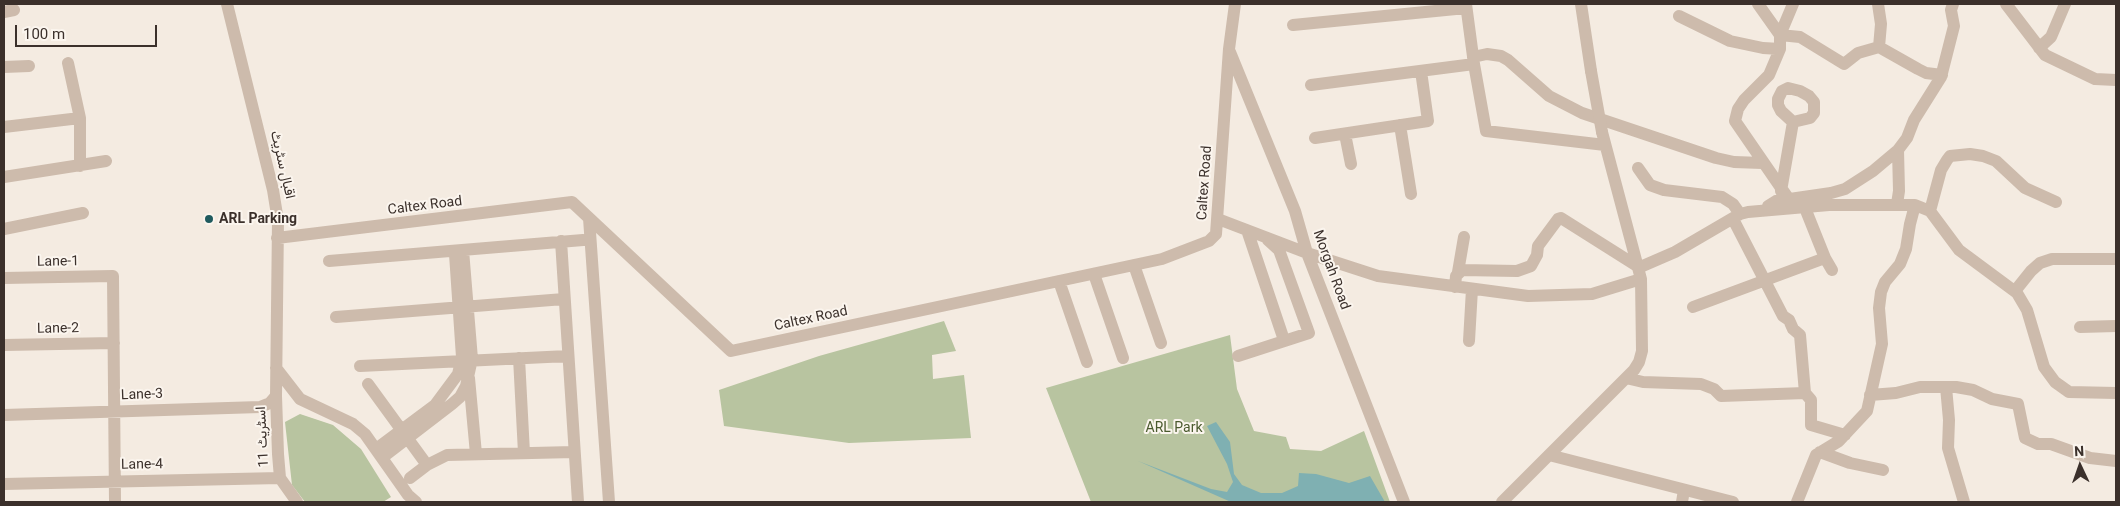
<!DOCTYPE html>
<html>
<head>
<meta charset="utf-8">
<style>
	body { margin:0 }
	#map { position:relative; width:2120px; height:506px; overflow:hidden; background:#f4ebe1; font-family:Roboto,sans-serif }
	canvas { display:block }
	.frame { position:absolute; inset:0; border:5px solid #3b302b; pointer-events:none }
	.north { position:absolute; left:2055px; top:441px; width:50px; height:50px; -webkit-text-stroke:4px #fbf5ee; paint-order:stroke; rotate:357deg; font-size:14px; font-weight:700; line-height:20px; text-align:center; color:#3b302b }
	.north::after { content:''; display:block; margin:auto; width:18px; height:22px; background:#3b302b; clip-path:polygon(50% 0,100% 100%,50% 72%,0 100%) }
	.scale { position:absolute; left:15px; top:25px; width:142px; height:22px; box-sizing:border-box; border:2px solid #3b302b; border-top:0; padding-left:6px; font-size:15px; line-height:18px; white-space:nowrap; color:#3b302b; -webkit-text-stroke:4px #fbf5ee; paint-order:stroke }
</style>
</head>
<body>
<div id="map">
<canvas width="2120" height="506"></canvas>
<div class="frame"></div>
<div class="north">N</div>
<div class="scale">100 m</div>
</div>
<script>
const context = document.querySelector('canvas').getContext('2d');
context.lineJoin = 'round';
function fill(path, color) {
  context.fillStyle = color;
  context.fill(path, 'evenodd');
}
function shape(rows) {
  const path = new Path2D();
  for (const r of rows) {
    path.moveTo(r[0], r[1]);
    for (let i = 2; i < r.length; i += 2) path.lineTo(r[i], r[i + 1]);
  }
  return path;
}
function strokePath(path, color, width, dash) {
  context.strokeStyle = color;
  context.lineWidth = width;
  context.lineCap = dash ? 'butt' : 'round';
  context.setLineDash(dash || []);
  context.stroke(path);
}
function drawText(font, color, halo, rows, align = 'center') {
  context.font = font + ' Roboto,Vazirmatn,sans-serif';
  context.lineWidth = 4;
  context.setLineDash([]);
  context.textBaseline = 'middle';
  context.strokeStyle = halo;
  context.fillStyle = color;
  for (const [text, x, y, turn = 0] of rows) {
    context.save();
    context.translate(x, y);
    context.rotate((+turn || 0) * Math.PI / 180);
    context.textAlign = isNaN(turn) ? turn : align;
    if (halo) context.strokeText(text, 0, 0);
    context.fillText(text, 0, 0);
    context.restore();
  }
}
fill(shape([
	[944,321,956,351,932,355,933,379,964,375,971,438,849,443,724,426,719,390,819,356],
	[1230,335,1237,389,1254,431,1286,437,1290,449,1321,451,1364,431,1390,502,1091,502,1046,388],
	[300,414,333,425,361,449,391,497,383,502,305,502,292,485,285,422]
]), '#b8c4a0');
fill(shape([
	[1216,422,1230,442,1234,474,1242,485,1261,493,1282,493,1298,486,1299,473,1316,474,1349,483,1370,476,1385,502,1231,502,1138,461,1211,489,1227,492,1233,482,1227,464,1207,426]
]), '#7fb0b2');
strokePath(shape([
	[227,4,273,190,278,221,276,396,278,454,280,478,297,502],
	[1466,4,1474,64,1486,131,1605,145],
	[1581,4,1591,71],
	[1758,4,1780,35,1780,49,1769,75,1744,100,1738,109,1735,121,1788,198],
	[1793,4,1780,35,1800,37,1844,64,1858,53,1879,47,1918,69,1926,73,1942,75],
	[1878,4,1881,24,1879,47],
	[2006,4,2045,55,2095,79,2116,80],
	[4,12,14,10],
	[1679,16,1730,41,1763,48,1780,49],
	[1293,25,1466,8],
	[2039,48,2051,37,2065,4],
	[1230,52,1295,211,1307,253,1404,502],
	[1473,57,1487,54,1501,56,1508,60,1549,96,1582,113,1716,158,1734,162,1762,163],
	[68,63,80,118,80,166],
	[4,67,29,66],
	[1311,85,1474,64],
	[1400,125,1411,194],
	[4,127,80,118],
	[1345,134,1351,164],
	[1315,138,1428,121,1421,71],
	[1638,168,1650,185,1664,190,1722,197,1733,204,1740,214],
	[4,177,106,161],
	[1781,191,1793,122,1810,118,1814,113,1814,102,1809,96,1800,91,1788,88,1782,91,1778,99,1778,105,1781,111,1793,122],
	[1897,204,1899,191,1898,150],
	[1768,206,1776,201,1831,193,1845,189,1873,171,1898,150,1907,138,1914,120,1941,77,1954,26,1951,10,1953,4],
	[1805,208,1825,258,1832,270],
	[1930,211,1941,170,1947,160,1950,156,1970,154,1983,156,1996,161,2025,188,2056,202],
	[589,218,609,502],
	[1218,219,1307,253,1378,276,1528,296,1592,294,1641,279],
	[1733,219,1783,316,1789,320,1793,329,1800,335,1805,393,1811,400,1811,425,1845,435],
	[4,229,83,213],
	[1247,230,1284,340],
	[277,238,572,202,731,351,1162,259,1209,241,1216,234,1229,49,1235,4],
	[561,241,578,502],
	[329,261,583,240],
	[1134,265,1161,343],
	[1638,268,1675,252,1740,214,1748,212,1829,205,1915,205,1930,211,1959,250,2017,293,2027,310,2044,367,2055,382,2069,392,2116,393],
	[1458,272,1464,237],
	[1094,274,1123,358],
	[4,278,113,276,115,502],
	[1059,281,1087,362],
	[1455,287,1456,276,1462,270,1517,271,1531,266,1537,255,1538,246,1558,219,1561,218,1637,266],
	[2015,291,2031,271,2040,263,2052,259,2116,259],
	[1693,307,1825,258],
	[336,317,564,299],
	[2080,327,2116,326],
	[1469,341,1472,289],
	[4,345,114,343],
	[1238,356,1309,333,1279,250,1268,240],
	[519,358,524,453],
	[360,366,568,356],
	[276,368,300,399,353,424,365,434,408,495,416,502],
	[469,378,476,454],
	[1626,378,1643,382,1701,384,1714,389,1721,396,1805,393],
	[368,384,427,465],
	[1946,387,1949,420,1948,448,1964,502],
	[1870,395,1896,393,1920,387,1956,387,1973,390,1992,399,2018,404,2025,438,2038,444,2051,444,2090,458,2116,461],
	[4,415,260,407,270,403,276,396],
	[376,449,435,405,458,374,462,357,455,254],
	[1820,452,1850,463,1883,470],
	[1549,455,1733,502],
	[383,457,452,404,460,397,466,386,472,359,463,250],
	[410,478,427,465,447,455,574,452],
	[4,484,280,478],
	[1502,502,1634,370,1639,362,1642,351,1641,279,1602,132],
	[1682,502,1684,490],
	[1797,502,1816,455,1839,441,1867,411,1882,344,1879,308,1881,292,1885,282,1900,264,1906,249,1910,224,1915,205]
]), '#cdbbac', 12);
strokePath(shape([
	[1591,71,1602,132]
]), '#cdbbac', 12);
for (const [x, y, r, color] of [
	[209,219,5,"#1f5a5e"]
]) {
  const dot = new Path2D();
  dot.arc(x, y, r, 0, 2 * Math.PI);
  context.fillStyle = color;
  context.fill(dot);
  strokePath(dot, '#fbf5ee', 2);
}
drawText('14px', '#3b302b', '#fbf5ee', [
	["اقبال سٹریٹ",282,165,77],
	["Caltex Road",1205,183,-86],
	["Caltex Road",425,206,-7],
	["Lane-1",58,262,-1],
	["Morgah Road",1331,270,70],
	["Caltex Road",811,319,-12],
	["Lane-2",58,329,-1],
	["Lane-3",142,395,-2],
	["اسٹریٹ 11",263,437,-93],
	["Lane-4",142,465,-1]
]);
drawText('bold 14px', '#3b302b', '#fbf5ee', [
	["ARL Parking",219,219]
], 'left');
drawText('14px', '#4a5a2e', '#fbf5ee', [
	["ARL Park",1174,428]
]);
</script>
</body>
</html>
